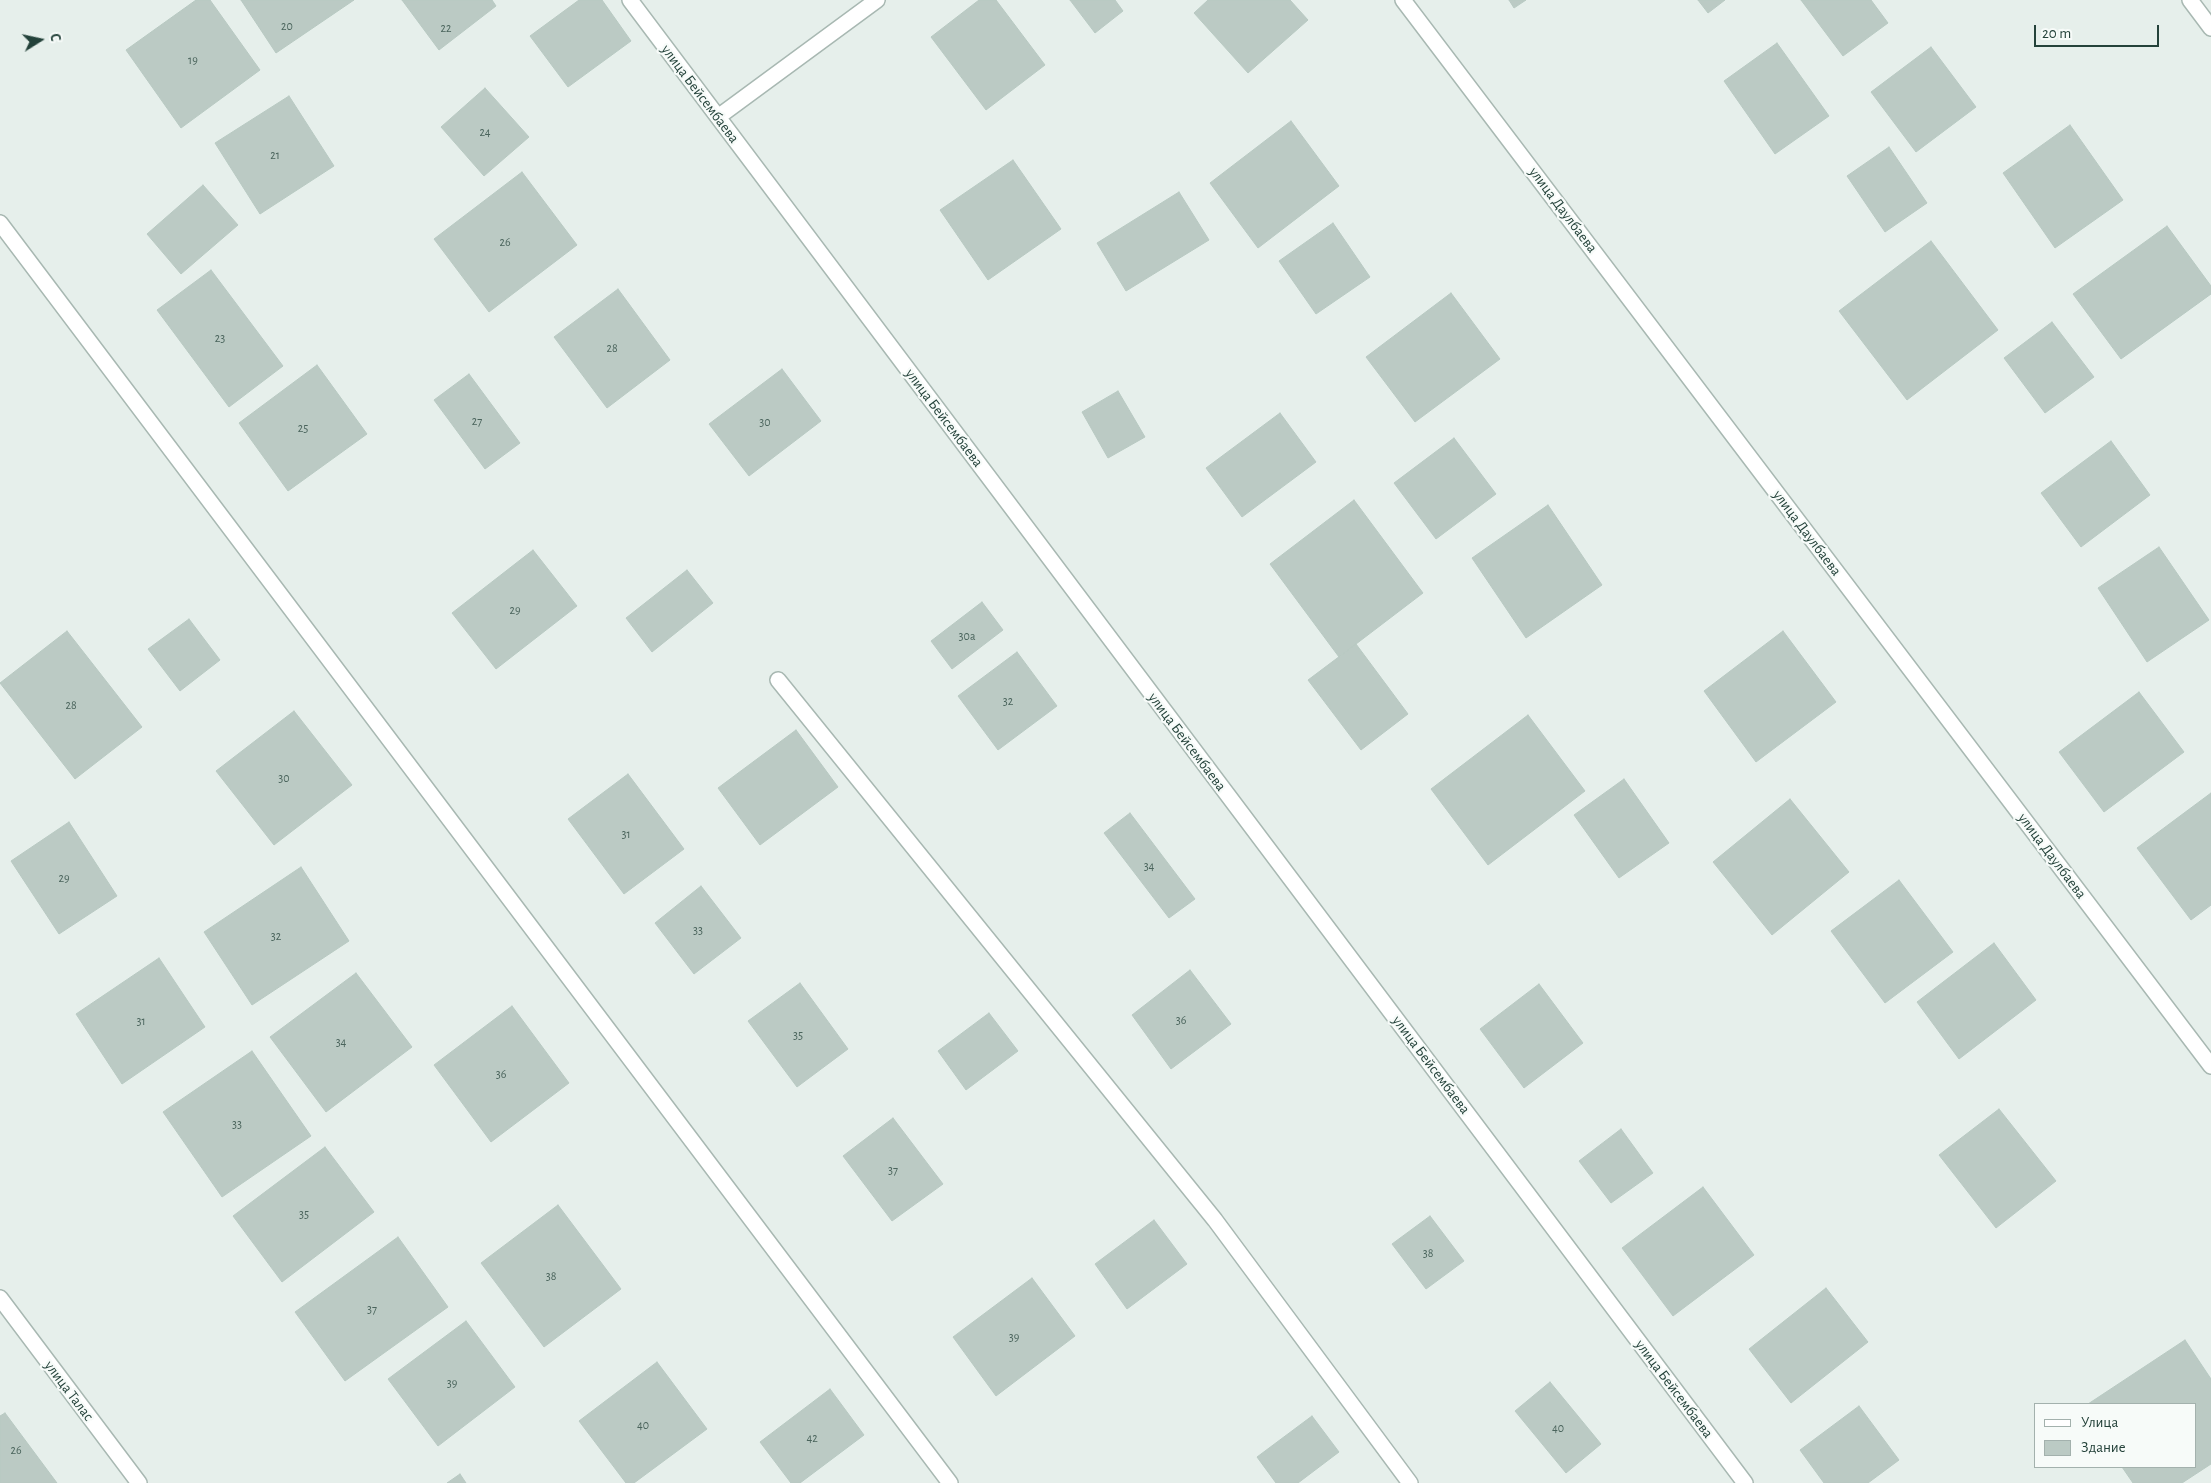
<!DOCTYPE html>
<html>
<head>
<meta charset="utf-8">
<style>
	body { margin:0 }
	#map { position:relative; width:2211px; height:1483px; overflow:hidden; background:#e6efeb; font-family:"Alegreya Sans",sans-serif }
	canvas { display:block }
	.legend { position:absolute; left:2034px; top:1403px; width:162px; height:65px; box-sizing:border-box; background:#f7fbf9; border:1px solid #a3b1ad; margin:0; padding:6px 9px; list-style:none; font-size:15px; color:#24423a }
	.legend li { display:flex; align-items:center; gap:10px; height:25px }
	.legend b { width:25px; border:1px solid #a3b1ad }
	.north { position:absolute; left:15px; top:15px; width:50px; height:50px; -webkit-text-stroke:4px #f7fbf9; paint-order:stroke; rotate:80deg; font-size:14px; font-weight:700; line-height:20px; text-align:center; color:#24423a }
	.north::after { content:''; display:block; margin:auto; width:18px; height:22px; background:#24423a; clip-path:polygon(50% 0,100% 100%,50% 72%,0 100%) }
	.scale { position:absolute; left:2034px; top:25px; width:125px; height:22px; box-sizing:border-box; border:2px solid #24423a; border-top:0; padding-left:6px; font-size:15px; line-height:18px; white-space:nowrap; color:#24423a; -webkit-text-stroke:4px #f7fbf9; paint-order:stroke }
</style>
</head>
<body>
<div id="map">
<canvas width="2211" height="1483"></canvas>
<ul class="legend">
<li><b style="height:6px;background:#fff"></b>Улица</li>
<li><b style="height:14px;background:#bbcac4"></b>Здание</li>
</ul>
<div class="north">С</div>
<div class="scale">20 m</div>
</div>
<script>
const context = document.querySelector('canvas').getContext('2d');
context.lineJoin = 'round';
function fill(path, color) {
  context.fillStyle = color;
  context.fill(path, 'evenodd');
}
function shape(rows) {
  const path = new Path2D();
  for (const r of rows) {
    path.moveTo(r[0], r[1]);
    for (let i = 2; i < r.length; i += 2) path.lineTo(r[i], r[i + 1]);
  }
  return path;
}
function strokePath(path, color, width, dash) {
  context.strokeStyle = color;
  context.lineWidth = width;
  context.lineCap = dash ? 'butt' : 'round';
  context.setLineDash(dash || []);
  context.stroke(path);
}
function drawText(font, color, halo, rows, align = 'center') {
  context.font = font + ' "Alegreya Sans",sans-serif';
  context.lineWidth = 4.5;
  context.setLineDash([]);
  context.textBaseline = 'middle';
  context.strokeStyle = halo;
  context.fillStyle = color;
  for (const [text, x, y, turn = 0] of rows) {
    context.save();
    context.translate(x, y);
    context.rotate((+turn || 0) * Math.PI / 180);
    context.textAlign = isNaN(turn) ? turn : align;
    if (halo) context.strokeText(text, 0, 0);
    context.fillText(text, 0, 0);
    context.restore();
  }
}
const building = shape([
	[196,0,210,0,260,70,181,128,126,50,196,0],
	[241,0,354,0,276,53,241,0],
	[402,0,492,0,496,6,439,50,402,0],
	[579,0,602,0,631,41,568,87,530,36,579,0],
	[979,0,996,0,1045,65,986,110,931,37,979,0],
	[1070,0,1115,0,1123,11,1095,33,1070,0],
	[1208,0,1290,0,1308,20,1248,73,1194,13,1208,0],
	[1509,0,1526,0,1514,8,1509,0],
	[1698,0,1725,0,1708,13,1698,0],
	[1801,0,1871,0,1888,23,1843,56,1801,0],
	[1777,43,1829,116,1775,154,1724,81,1777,43],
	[1931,47,1976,107,1916,152,1871,92,1931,47],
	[485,88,529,137,484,176,441,127,485,88],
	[289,96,334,166,260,214,215,143,289,96],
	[1291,121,1339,186,1258,248,1210,183,1291,121],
	[2070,125,2123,200,2055,248,2003,173,2070,125],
	[1889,147,1927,203,1885,232,1847,176,1889,147],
	[1013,160,1061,229,988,280,940,210,1013,160],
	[522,172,577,245,489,312,434,239,522,172],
	[203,185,238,225,181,274,147,234,203,185],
	[1179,192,1209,240,1126,291,1097,243,1179,192],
	[1333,223,1370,277,1316,314,1279,261,1333,223],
	[2167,226,2211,286,2211,294,2121,359,2073,294,2167,226],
	[1931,241,1998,330,1907,400,1839,311,1931,241],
	[211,270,283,366,229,407,157,310,211,270],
	[618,289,670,360,607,408,554,337,618,289],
	[1451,293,1500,359,1415,422,1366,357,1451,293],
	[2052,322,2094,377,2045,413,2004,358,2052,322],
	[317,365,367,434,288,491,239,423,317,365],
	[782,369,821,421,749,476,709,424,782,369],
	[469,374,520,443,485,469,434,400,469,374],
	[1118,391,1145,437,1108,458,1082,412,1118,391],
	[1280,413,1316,462,1242,517,1206,468,1280,413],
	[1454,438,1496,494,1436,539,1394,483,1454,438],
	[2111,441,2150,495,2081,547,2041,493,2111,441],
	[1354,500,1423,593,1339,657,1270,564,1354,500],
	[1548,505,1602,585,1526,638,1472,558,1548,505],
	[2159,547,2209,620,2147,662,2098,588,2159,547],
	[533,550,577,606,496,669,452,613,533,550],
	[687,570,713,603,652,652,626,618,687,570],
	[982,602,1003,630,952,669,931,641,982,602],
	[189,619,220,660,180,691,148,649,189,619],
	[67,631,142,727,75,779,0,683,67,631],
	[1783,631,1836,702,1756,762,1704,691,1783,631],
	[1356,644,1408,714,1361,750,1308,680,1356,644],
	[1017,652,1057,706,998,750,958,696,1017,652],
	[2139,692,2184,752,2104,812,2059,752,2139,692],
	[294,711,352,785,274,845,216,771,294,711],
	[1528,715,1585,791,1488,865,1431,789,1528,715],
	[796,730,838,787,760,845,718,788,796,730],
	[628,774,684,849,624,894,568,819,628,774],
	[1624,779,1669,843,1619,878,1574,815,1624,779],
	[2211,793,2211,905,2191,920,2137,848,2211,793],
	[1790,799,1849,872,1772,935,1713,862,1790,799],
	[1130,813,1195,899,1169,918,1104,833,1130,813],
	[69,822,117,896,59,934,11,861,69,822],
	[301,867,349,941,252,1005,204,932,301,867],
	[1899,880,1953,952,1885,1003,1831,931,1899,880],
	[701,886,741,938,694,974,655,923,701,886],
	[1994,943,2036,1000,1959,1059,1917,1002,1994,943],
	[159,958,205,1027,122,1084,76,1014,159,958],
	[1190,970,1231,1024,1171,1069,1132,1015,1190,970],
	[356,973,412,1047,326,1112,270,1037,356,973],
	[800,983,848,1049,797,1087,748,1021,800,983],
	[1539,984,1583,1043,1524,1088,1480,1029,1539,984],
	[512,1006,569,1083,491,1142,434,1065,512,1006],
	[989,1013,1018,1051,966,1090,938,1051,989,1013],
	[252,1051,311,1136,222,1197,163,1112,252,1051],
	[1999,1109,2056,1181,1996,1228,1939,1155,1999,1109],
	[893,1118,943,1184,892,1221,843,1156,893,1118],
	[1621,1129,1653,1173,1611,1203,1579,1161,1621,1129],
	[325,1147,374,1212,282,1282,233,1216,325,1147],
	[1703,1187,1754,1255,1673,1316,1622,1248,1703,1187],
	[558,1205,621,1289,544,1347,481,1263,558,1205],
	[1430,1216,1464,1261,1426,1289,1392,1244,1430,1216],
	[1154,1220,1187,1264,1127,1309,1095,1264,1154,1220],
	[398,1237,448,1307,345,1381,295,1312,398,1237],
	[1032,1278,1075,1336,996,1396,953,1337,1032,1278],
	[1826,1288,1868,1342,1791,1403,1749,1349,1826,1288],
	[466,1321,515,1387,438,1446,388,1379,466,1321],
	[2185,1340,2211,1379,2211,1464,2182,1483,2133,1483,2122,1467,2195,1467,2195,1404,2088,1404,2185,1340],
	[657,1362,707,1429,634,1483,626,1483,579,1421,657,1362],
	[1550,1382,1601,1444,1566,1473,1515,1411,1550,1382],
	[830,1389,864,1435,800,1483,791,1483,760,1442,830,1389],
	[1859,1406,1899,1460,1868,1483,1824,1483,1800,1450,1859,1406],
	[5,1413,57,1483,0,1483,0,1416,5,1413],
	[1312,1416,1339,1452,1298,1483,1276,1483,1257,1457,1312,1416],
	[460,1474,466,1483,447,1483,460,1474]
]);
fill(building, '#bbcac4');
strokePath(building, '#b8c9c2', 1);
const service = shape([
	[778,680,1215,1220,1410,1483]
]);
const minor = shape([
	[630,0,1745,1483],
	[1403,0,2211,1066],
	[718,117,877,0],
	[0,223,950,1483],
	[0,1298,139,1483]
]);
const tertiary = shape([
	[2190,0,2211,28]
]);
strokePath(service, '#a8b8b2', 18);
strokePath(minor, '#a8b8b2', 18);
strokePath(tertiary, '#a8b8b2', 18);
strokePath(service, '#fff', 15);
strokePath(minor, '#fff', 15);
strokePath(tertiary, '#fff', 15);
drawText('12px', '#4a645c', null, [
	["20",287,26],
	["22",446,28],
	["19",193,60],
	["24",485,132],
	["21",275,155],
	["26",505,242],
	["23",220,338],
	["28",612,348],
	["27",477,421],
	["30",765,422],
	["25",303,428],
	["29",515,610],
	["30а",967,636],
	["32",1008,701],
	["28",71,705],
	["30",284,778],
	["31",626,834],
	["34",1149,866],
	["29",64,878],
	["33",698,930],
	["32",276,936],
	["36",1181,1020],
	["31",141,1021],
	["35",798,1035],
	["34",341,1042],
	["36",501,1074],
	["33",237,1124],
	["37",893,1170],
	["35",304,1214],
	["38",1428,1253],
	["38",551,1276],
	["37",372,1309],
	["39",1014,1337],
	["39",452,1383],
	["40",643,1425],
	["40",1558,1428],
	["42",812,1438],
	["26",16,1450]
]);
drawText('15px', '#24423a', '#f7fbf9', [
	["улица Бейсембаева",700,94,53],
	["улица Даулбаева",1563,210,53],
	["улица Бейсембаева",944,418,53],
	["улица Даулбаева",1807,533,53],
	["улица Бейсембаева",1187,742,53],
	["улица Даулбаева",2052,856,53],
	["улица Бейсембаева",1431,1065,53],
	["улица Бейсембаева",1674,1389,53],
	["улица Талас",69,1391,53]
]);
</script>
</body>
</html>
